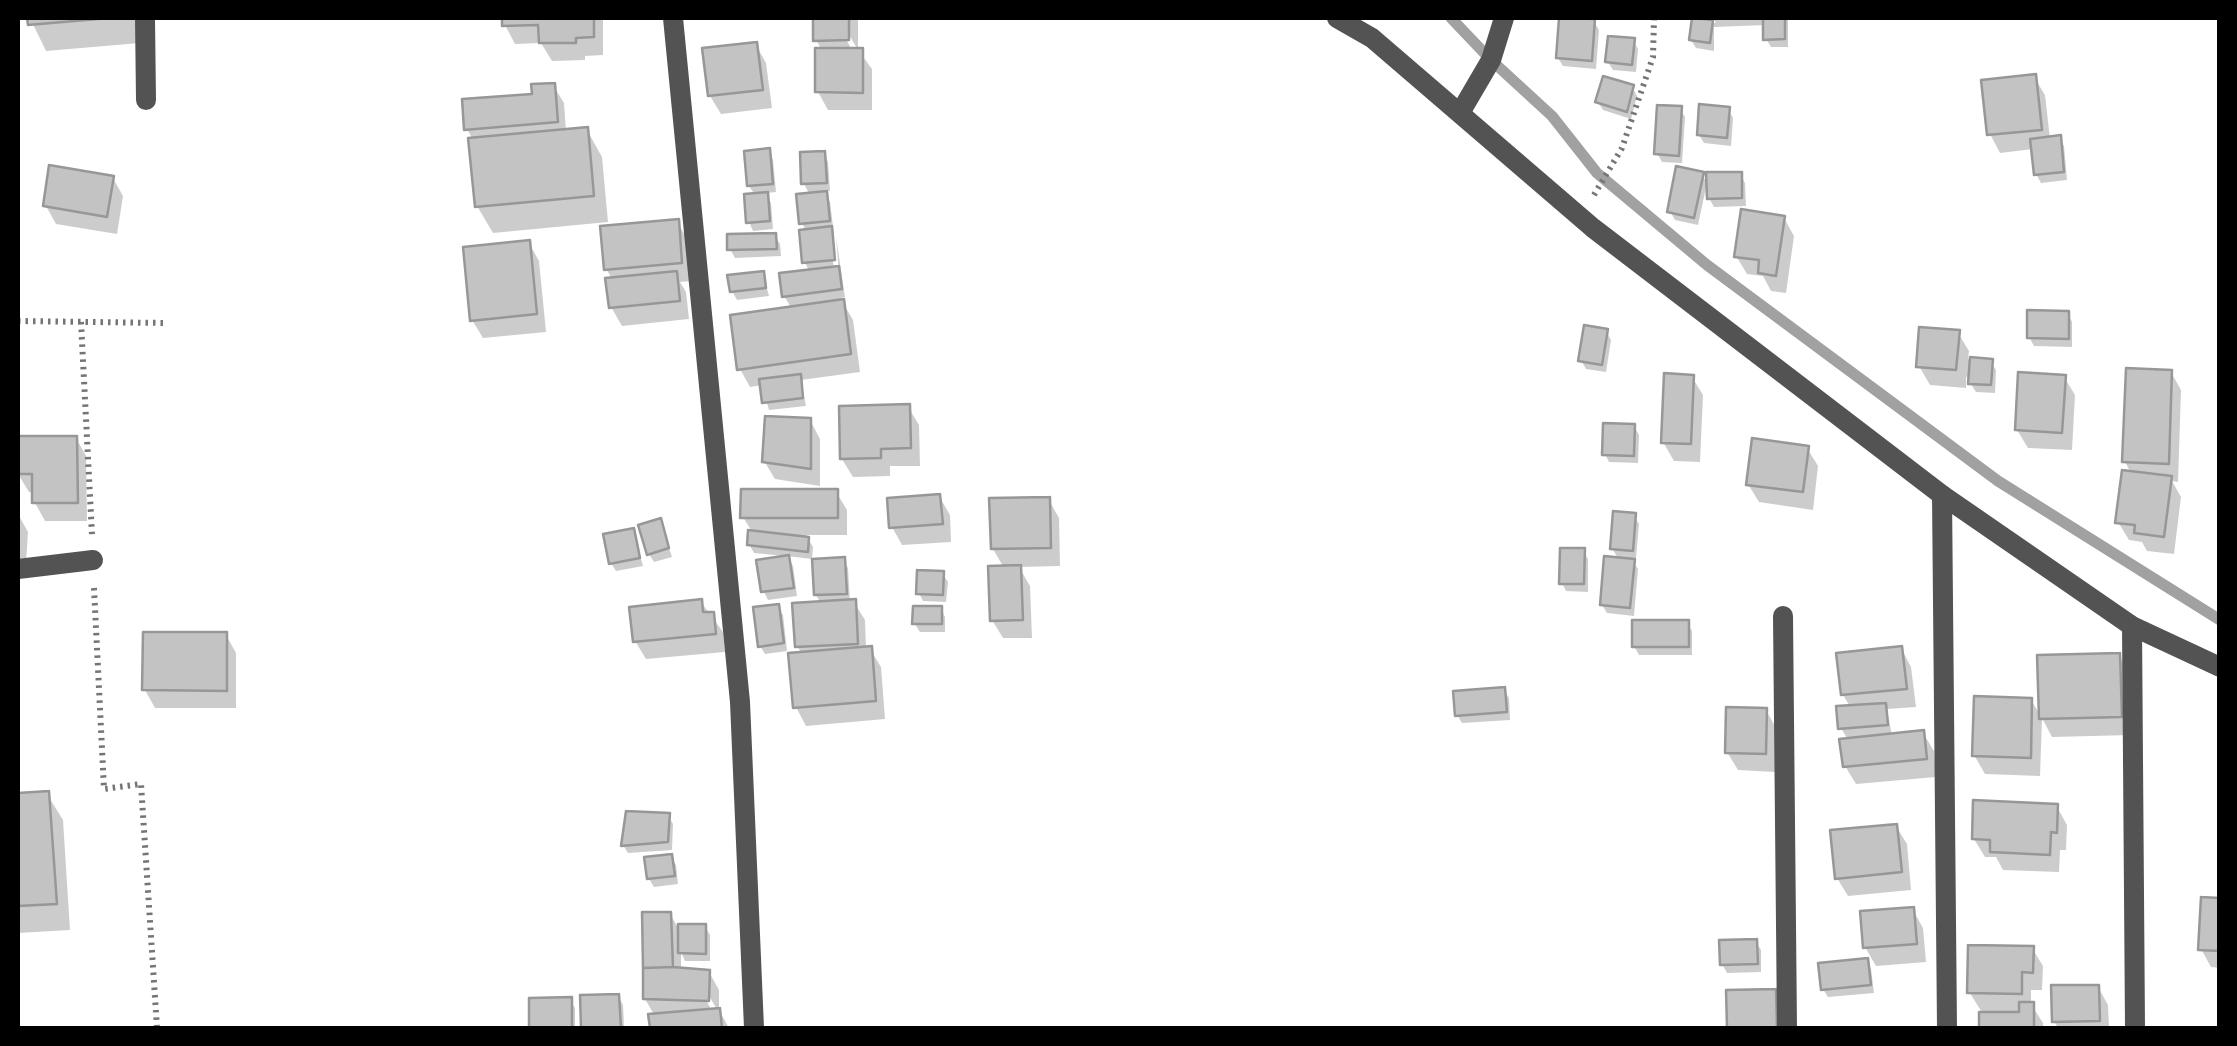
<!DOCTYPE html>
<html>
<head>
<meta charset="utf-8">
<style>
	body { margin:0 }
	#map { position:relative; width:2237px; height:1046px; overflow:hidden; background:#fff; font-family:Ubuntu,sans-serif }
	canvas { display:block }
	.frame { position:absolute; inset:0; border:20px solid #000; pointer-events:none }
</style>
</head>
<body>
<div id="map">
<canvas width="2237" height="1046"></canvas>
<div class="frame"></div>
</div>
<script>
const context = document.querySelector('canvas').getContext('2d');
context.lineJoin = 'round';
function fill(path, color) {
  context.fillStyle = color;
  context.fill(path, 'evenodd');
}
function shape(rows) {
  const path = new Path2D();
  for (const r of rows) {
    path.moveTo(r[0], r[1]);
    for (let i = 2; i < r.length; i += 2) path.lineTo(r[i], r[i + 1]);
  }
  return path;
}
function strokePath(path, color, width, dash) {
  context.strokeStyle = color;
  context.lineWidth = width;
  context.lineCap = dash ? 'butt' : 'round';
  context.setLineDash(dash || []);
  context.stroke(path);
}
fill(shape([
	[30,18,137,18,140,43,46,51],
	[505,18,603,18,603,55,585,56,585,60,552,61,541,43,515,44,505,25],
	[815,18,858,18,858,50,872,69,872,110,828,110,818,92,822,50,816,40],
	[845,28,858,50,852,50,841,30],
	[1713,18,1788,18,1788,47,1771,47,1766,39,1766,25,1714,27,1714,51,1696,48,1691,40,1694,20,1716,23],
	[1594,22,1599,30,1596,69,1563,66,1558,58],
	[1633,40,1638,49,1636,72,1613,70,1608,62],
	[756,45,766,63,772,108,721,114,710,96],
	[2034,77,2045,95,2050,139,2059,138,2064,146,2067,180,2041,183,2036,174,2033,149,2000,153,1990,134],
	[553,85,564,103,566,132,587,130,602,157,608,222,493,233,477,206,473,140,467,129],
	[1632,87,1637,96,1631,119,1603,110,1598,102],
	[1680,109,1685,117,1682,163,1662,162,1657,153],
	[1728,109,1733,118,1731,146,1704,143,1699,135],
	[769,151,773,160,776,192,766,193,771,203,773,229,753,231,749,222,755,195,749,186],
	[824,154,828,162,830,191,824,191,830,202,834,235,831,235,834,273,839,273,836,237,845,297,840,298,853,320,860,372,801,380,806,406,769,410,762,385,750,387,740,369,792,309,784,296,810,272,805,263,806,231,802,223,810,195,804,184],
	[1702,174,1707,183,1698,225,1675,220,1670,211],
	[1740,174,1745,183,1746,206,1714,207,1709,198],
	[113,178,123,196,117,234,56,224,46,206],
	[1784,218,1794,236,1786,293,1771,291,1763,276,1747,274,1736,256],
	[677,222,688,240,691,281,680,282,686,292,689,319,622,326,611,307,613,280,606,269],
	[775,236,780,244,781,256,735,258,730,249],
	[529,243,539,261,546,332,483,338,472,320],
	[763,274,769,296,737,300,732,291],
	[2068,313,2072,322,2072,347,2034,346,2029,337],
	[1606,331,1611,340,1606,372,1586,369,1581,360],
	[1958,333,1969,351,1968,359,1991,362,1996,370,1995,393,1976,392,1966,376,1966,388,1930,385,1919,366],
	[2171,372,2181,390,2178,482,2172,481,2181,497,2174,554,2147,551,2142,542,2129,540,2118,522,2131,473,2125,462],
	[1692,377,1703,395,1700,462,1674,461,1663,442],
	[2064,377,2075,395,2072,450,2028,448,2017,430],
	[908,407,919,425,920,466,890,466,890,476,853,477,842,459],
	[810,420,820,439,820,486,775,479,764,461],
	[1634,426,1639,435,1638,463,1609,462,1605,454],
	[76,438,86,456,87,521,45,521,35,503,35,492,29,492,18,474,18,439],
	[1807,448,1818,466,1813,510,1759,502,1748,484],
	[836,492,847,510,847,535,806,535,813,547,812,559,787,556,793,566,797,596,768,600,764,592,785,556,754,553,749,544,751,530,743,517],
	[939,496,950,515,951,542,902,545,892,527],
	[1049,500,1059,518,1060,566,1019,567,1030,586,1032,638,1003,638,992,620,1004,568,993,549],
	[18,514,28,532,25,578,18,578],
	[1634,516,1639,524,1636,558,1631,558,1638,569,1634,616,1607,613,1602,605,1619,560,1612,548],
	[660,521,672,557,654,562,649,554],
	[633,531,643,566,616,571,611,563],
	[1583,551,1588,559,1588,592,1566,591,1562,583],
	[843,560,848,568,850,602,854,602,865,620,866,649,870,649,881,667,885,719,806,726,796,707,802,654,797,646,821,604,816,595],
	[943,574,948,582,946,602,923,601,919,593],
	[701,602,723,632,725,652,646,659,635,641],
	[778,607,783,615,787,651,765,654,760,646],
	[941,609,945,617,945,632,920,632,915,624],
	[1687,623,1692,631,1692,655,1639,655,1634,646],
	[226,635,236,653,236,708,155,708,145,690],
	[1901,648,1911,667,1916,707,1887,709,1892,736,1923,733,1934,751,1936,777,1856,784,1845,766,1848,740,1841,728,1851,708,1843,695],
	[2119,655,2129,674,2131,735,2052,737,2042,718],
	[1504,690,1509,698,1510,720,1462,723,1457,715],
	[2031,700,2042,718,2040,776,1985,774,1974,755],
	[1766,710,1776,728,1775,772,1738,770,1727,752],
	[47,794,63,820,70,930,18,933,18,796],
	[2057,807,2067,825,2066,850,2060,850,2059,872,2003,870,1996,857,1985,857,1974,839],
	[668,816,673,824,672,850,628,853,623,845],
	[1896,826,1907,844,1911,890,1848,896,1837,878],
	[671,857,676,865,678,884,654,887,649,879],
	[2220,900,2220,968,2211,967,2201,949],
	[1913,910,1923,928,1926,962,1876,966,1865,947],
	[670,914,677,926,705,926,710,935,710,961,685,961,681,952,681,970,709,972,719,990,719,1010,729,1028,652,1028,651,1016,655,1016,645,999],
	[705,989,718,1011,712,1011,701,991],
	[1756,942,1761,950,1761,972,1727,973,1722,964],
	[2032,948,2043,966,2042,990,2031,990,2031,1004,2043,1023,2043,1028,1981,1028,1981,1011,1970,993],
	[1867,960,1871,969,1874,993,1828,997,1823,989],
	[2098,987,2108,1005,2109,1028,2058,1028,2054,1021],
	[618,996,623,1005,624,1028,584,1028,582,998],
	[531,1000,570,1000,575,1008,575,1028,532,1028]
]), '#0003');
strokePath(shape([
	[1451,18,1491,60,1552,116,1597,173,1707,265,1998,481,2220,620]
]), '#a1a1a1', 11);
const building = shape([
	[27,18,110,18,28,25,27,18],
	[502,18,594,18,594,37,576,38,576,43,539,43,538,25,502,26,502,18],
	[813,18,849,18,849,40,813,41,813,18],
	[1559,18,1595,19,1592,61,1556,58,1559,18],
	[1692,18,1713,20,1710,43,1689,40,1692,18],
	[1763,18,1785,18,1785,39,1763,40,1763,18],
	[1608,36,1635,38,1632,65,1605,62,1608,36],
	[757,42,763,90,708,96,702,48,757,42],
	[815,48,863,48,863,93,815,92,815,48],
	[2036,74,2042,130,1987,135,1981,80,2036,74],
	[1603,76,1634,85,1627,112,1595,102,1603,76],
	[555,83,558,122,464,130,462,99,532,94,531,84,555,83],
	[1699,104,1730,107,1727,138,1697,135,1699,104],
	[1657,105,1682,106,1679,156,1654,154,1657,105],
	[588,127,594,196,475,207,468,138,588,127],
	[2061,135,2064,172,2034,175,2030,139,2061,135],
	[770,148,773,184,747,186,744,151,770,148],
	[825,151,827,183,801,184,800,152,825,151],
	[49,165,114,176,107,217,43,206,49,165],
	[1676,166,1704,172,1694,218,1667,212,1676,166],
	[1706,172,1742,172,1742,198,1707,199,1706,172],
	[827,191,830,221,799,224,796,194,827,191],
	[768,192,770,221,746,223,744,194,768,192],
	[1741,209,1785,216,1776,276,1758,273,1759,260,1734,257,1741,209],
	[679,219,682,263,604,270,600,226,679,219],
	[832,226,835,260,802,263,799,230,832,226],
	[776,233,777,249,727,250,727,234,776,233],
	[530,240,537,314,470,321,463,247,530,240],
	[839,266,842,289,782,297,779,273,839,266],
	[677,271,680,301,609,308,605,278,677,271],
	[764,271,766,288,730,292,727,275,764,271],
	[844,299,851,354,737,370,730,315,844,299],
	[2027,310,2069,311,2069,339,2027,338,2027,310],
	[1584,325,1608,329,1602,365,1578,361,1584,325],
	[1919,327,1960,330,1956,370,1916,367,1919,327],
	[1970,357,1993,359,1991,385,1968,384,1970,357],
	[2126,368,2172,370,2169,464,2122,462,2126,368],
	[2018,372,2066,375,2062,433,2015,430,2018,372],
	[1664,373,1694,375,1691,444,1661,443,1664,373],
	[801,374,803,398,762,403,759,379,801,374],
	[910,404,911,448,881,449,881,458,840,459,839,406,910,404],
	[765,416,811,418,811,469,762,462,765,416],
	[1603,423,1635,424,1634,456,1602,455,1603,423],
	[18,436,77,436,78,503,32,503,32,474,18,474,18,436],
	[1752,438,1809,446,1803,492,1746,485,1752,438],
	[2122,470,2172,476,2164,537,2134,533,2135,525,2115,523,2122,470],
	[741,489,838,489,838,518,740,518,741,489],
	[940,494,943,524,889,528,887,498,940,494],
	[1050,497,1051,548,991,549,989,498,1050,497],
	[1613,511,1636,513,1633,551,1610,549,1613,511],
	[661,518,669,548,647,555,638,525,661,518],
	[634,528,640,558,609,564,603,534,634,528],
	[748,530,809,537,808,552,747,545,748,530],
	[1560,548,1585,548,1584,584,1559,584,1560,548],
	[789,555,794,588,761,592,756,560,789,555],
	[1604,556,1635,559,1630,608,1600,605,1604,556],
	[845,557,847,594,814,595,812,559,845,557],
	[1021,565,1023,620,990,621,988,566,1021,565],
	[917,570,944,571,943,595,916,594,917,570],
	[702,599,703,612,714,612,716,634,633,642,629,607,702,599],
	[856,599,858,644,795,647,792,603,856,599],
	[779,604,784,643,758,647,753,607,779,604],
	[913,606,942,606,942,624,912,624,913,606],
	[1632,620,1689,620,1689,647,1632,647,1632,620],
	[143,632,227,632,227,691,142,690,143,632],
	[872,646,876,701,793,708,788,653,872,646],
	[1902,646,1907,689,1841,695,1836,653,1902,646],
	[2120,653,2122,717,2039,719,2037,655,2120,653],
	[1505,687,1507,712,1455,716,1453,691,1505,687],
	[1974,696,2032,698,2031,758,1972,756,1974,696],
	[1886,703,1888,725,1838,729,1836,706,1886,703],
	[1726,707,1767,708,1766,754,1725,753,1726,707],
	[1924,730,1927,759,1843,767,1839,739,1924,730],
	[49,791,57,904,18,906,18,793,49,791],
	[1973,800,2058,804,2057,833,2051,832,2050,855,1990,852,1990,840,1972,839,1973,800],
	[626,811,670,813,668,842,621,846,626,811],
	[1897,824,1902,872,1835,879,1830,830,1897,824],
	[672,854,675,876,647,879,644,857,672,854],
	[2201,897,2220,898,2220,951,2198,950,2201,897],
	[1914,907,1917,944,1863,948,1860,911,1914,907],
	[642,912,671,912,673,967,643,968,642,912],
	[678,924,706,924,706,954,678,953,678,924],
	[1757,939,1758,964,1720,965,1719,940,1757,939],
	[1968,945,2034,946,2033,973,2022,972,2022,994,1967,993,1968,945],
	[1868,958,1871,985,1821,990,1818,963,1868,958],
	[673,967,710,970,709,1001,643,999,643,968,673,967],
	[2051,985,2099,985,2100,1021,2052,1022,2051,985],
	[1776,989,1777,1028,1727,1028,1726,990,1776,989],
	[619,994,621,1028,581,1028,580,995,619,994],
	[572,997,572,1028,529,1028,529,998,572,997],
	[2019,1002,2034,1002,2034,1028,1979,1028,1979,1012,2019,1012,2019,1002],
	[720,1008,722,1028,650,1028,648,1014,720,1008]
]);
fill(building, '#c3c3c3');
strokePath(building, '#979797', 2.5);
strokePath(shape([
	[1594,195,1622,148,1653,57,1654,18],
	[18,321,165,323],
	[81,322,92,535],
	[94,588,104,789,141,784,157,1028]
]), '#757575', 6, [2.5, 5]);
strokePath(shape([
	[145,18,146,100],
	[673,18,740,702,754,1028],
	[1460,113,1491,60,1504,18],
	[1942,495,1947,1028],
	[18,569,93,560],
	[1783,616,1787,1028],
	[2132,626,2135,1028]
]), '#535353', 20);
strokePath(shape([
	[1337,18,1372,38,1593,228,1942,495,2132,626,2220,667]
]), '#535353', 20);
</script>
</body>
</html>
